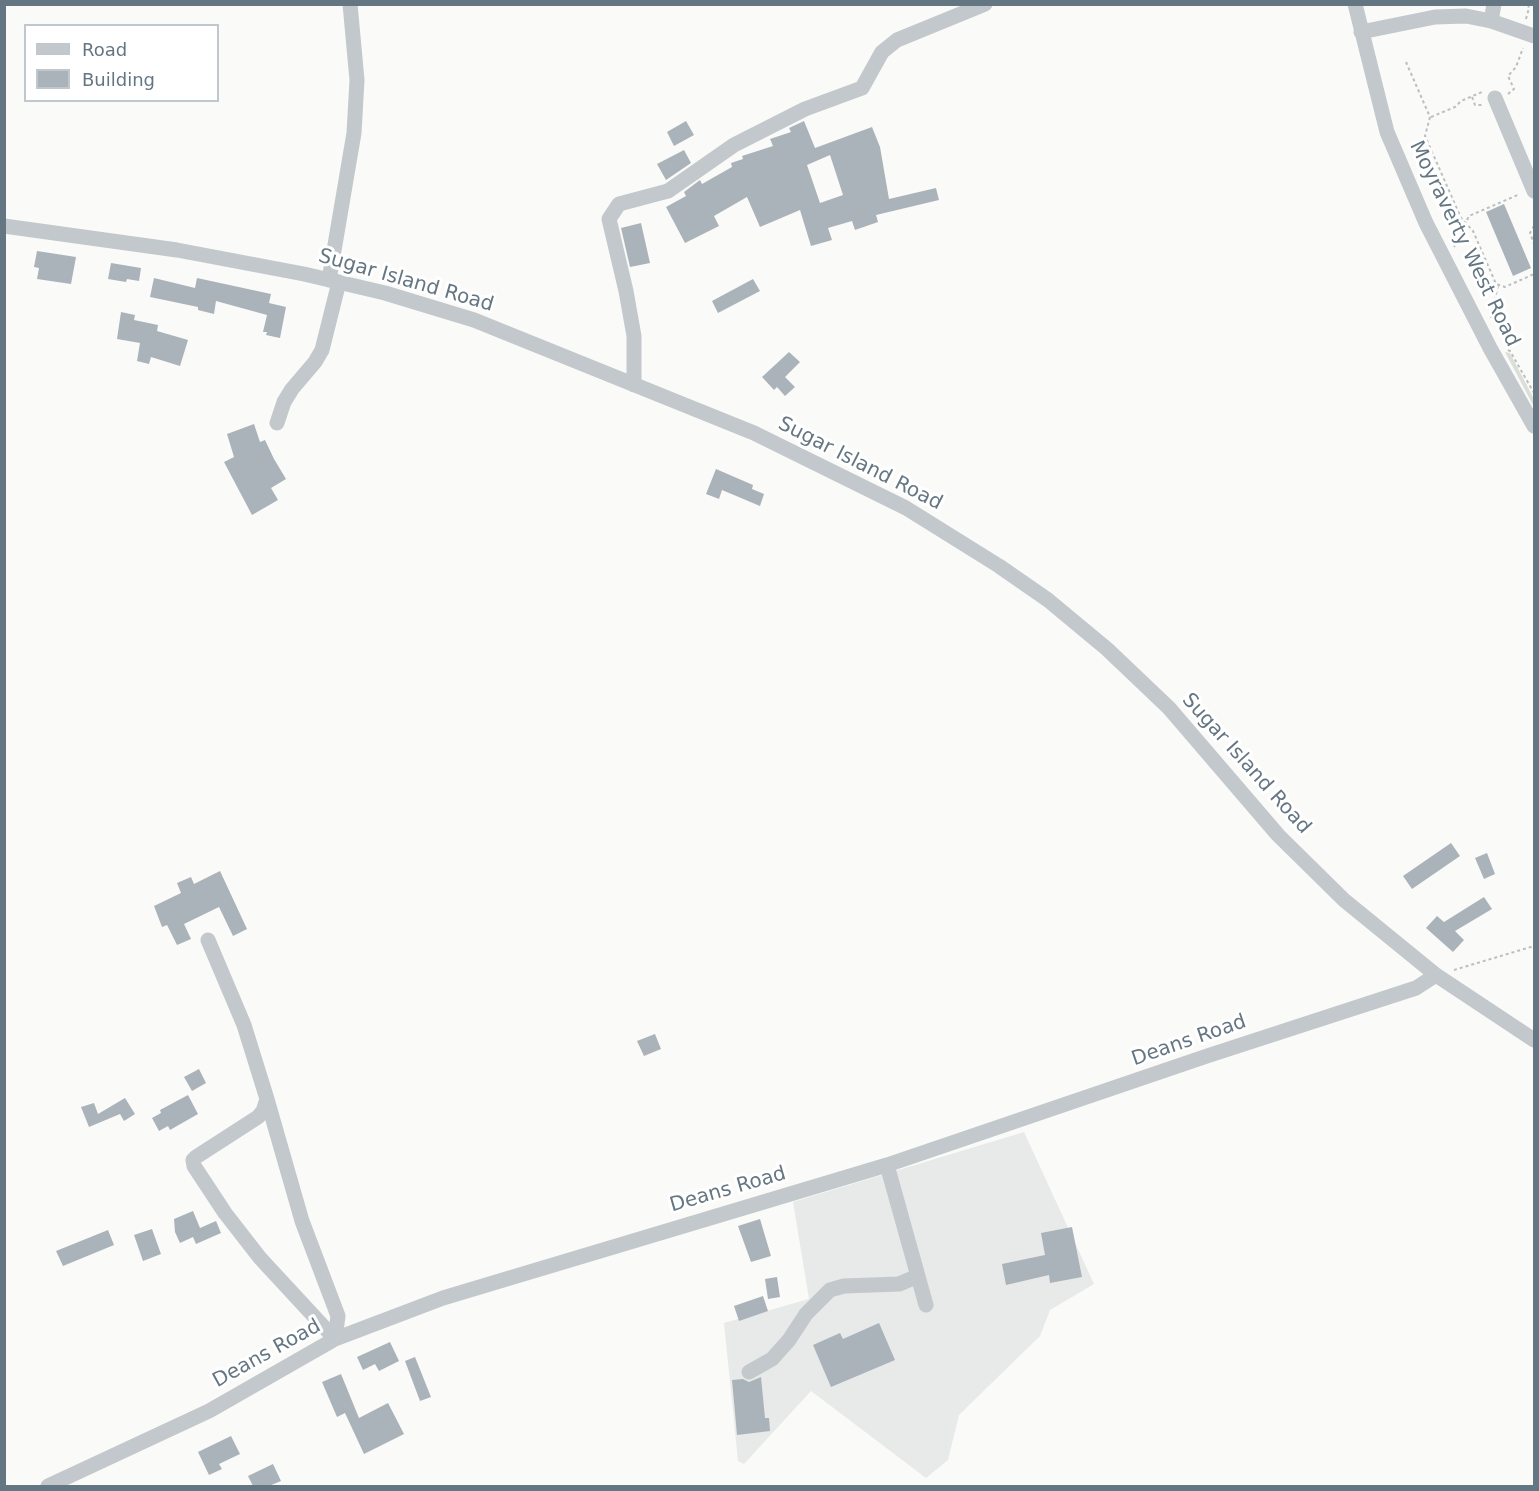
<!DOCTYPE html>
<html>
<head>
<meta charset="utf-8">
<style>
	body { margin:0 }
	#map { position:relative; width:1539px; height:1491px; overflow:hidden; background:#fafaf8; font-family:"DejaVu Sans",sans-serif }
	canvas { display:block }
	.frame { position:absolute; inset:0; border:6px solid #657683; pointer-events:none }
	.legend { position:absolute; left:24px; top:24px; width:195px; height:78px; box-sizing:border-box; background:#fff; border:2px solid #c1c8cd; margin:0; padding:8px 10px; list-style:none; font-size:18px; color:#657683 }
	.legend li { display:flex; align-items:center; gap:12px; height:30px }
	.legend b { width:30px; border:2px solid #c1c8cd }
</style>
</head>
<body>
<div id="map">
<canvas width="1539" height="1491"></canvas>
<div class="frame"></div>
<ul class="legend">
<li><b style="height:8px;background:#c3c8cc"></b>Road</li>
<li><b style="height:16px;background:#aab3b9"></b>Building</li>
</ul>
</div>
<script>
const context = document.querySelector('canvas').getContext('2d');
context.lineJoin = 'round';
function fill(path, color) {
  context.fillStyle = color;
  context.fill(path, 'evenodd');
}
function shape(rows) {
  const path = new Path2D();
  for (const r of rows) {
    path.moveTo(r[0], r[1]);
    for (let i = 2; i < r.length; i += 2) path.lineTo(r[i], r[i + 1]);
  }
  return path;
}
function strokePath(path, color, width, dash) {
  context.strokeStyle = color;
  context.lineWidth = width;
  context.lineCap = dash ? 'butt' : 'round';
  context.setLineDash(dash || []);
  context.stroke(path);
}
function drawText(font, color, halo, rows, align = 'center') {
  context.font = font + ' "DejaVu Sans",sans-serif';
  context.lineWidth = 6;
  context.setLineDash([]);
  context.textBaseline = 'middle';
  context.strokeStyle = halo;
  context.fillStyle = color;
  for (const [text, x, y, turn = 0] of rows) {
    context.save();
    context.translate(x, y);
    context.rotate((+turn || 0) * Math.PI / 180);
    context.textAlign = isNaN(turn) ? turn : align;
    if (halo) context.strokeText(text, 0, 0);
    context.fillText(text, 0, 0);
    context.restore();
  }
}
fill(shape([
	[1024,1132,1094,1284,1050,1310,1040,1336,959,1415,948,1460,926,1478,811,1391,744,1464,738,1461,724,1323,809,1299,793,1202]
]), '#e8e9e9');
fill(shape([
	[1505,352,1510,353,1534,399,1534,407]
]), '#dadfd7');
fill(shape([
	[686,121,694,135,674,146,667,132],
	[804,121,815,148,872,127,880,147,889,199,936,188,939,200,876,215,878,222,855,230,852,221,828,228,832,240,811,246,800,210,760,227,747,197,714,216,719,226,685,243,666,207,686,196,684,192,700,180,702,184,732,167,731,163,743,159,742,156,773,146,770,139,791,132,789,128],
	[830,155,843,195,820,203,807,165],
	[684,150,691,163,666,180,657,164],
	[1504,204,1531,268,1513,276,1486,212],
	[641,223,650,263,630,267,621,228],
	[37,251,76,257,71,284,37,279,39,268,34,267],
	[111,263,141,268,139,281,127,279,126,282,108,279],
	[154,278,195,288,197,278,271,294,269,303,286,307,280,338,266,335,267,332,263,332,267,315,216,301,214,314,198,310,198,307,150,297],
	[753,279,760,291,718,313,712,301],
	[121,312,135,315,134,320,158,325,157,331,188,340,180,366,151,357,149,364,137,361,140,343,117,339],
	[789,352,800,362,785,377,795,387,785,396,777,387,774,390,762,377],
	[254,424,260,442,265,440,274,459,286,479,271,488,278,500,252,515,224,462,234,457,227,434],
	[716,469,753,485,752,489,764,494,760,506,722,490,719,499,706,494],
	[1451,843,1460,856,1412,889,1403,876],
	[1487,853,1495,874,1484,879,1475,858],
	[220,871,247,929,233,936,219,907,184,924,191,939,177,945,167,925,162,927,154,906,181,893,177,883,191,877,194,884],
	[1484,897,1492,909,1455,931,1464,940,1453,952,1426,928,1437,916,1444,922],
	[655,1034,661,1049,644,1056,637,1041],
	[199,1069,206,1083,192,1091,184,1077],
	[188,1095,198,1114,170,1130,168,1126,159,1131,152,1118,161,1113,160,1110],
	[125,1098,135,1114,124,1121,120,1114,89,1127,81,1107,94,1103,98,1114],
	[193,1211,200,1228,216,1221,221,1233,196,1244,193,1237,180,1243,175,1232,174,1219],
	[760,1219,771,1256,751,1262,738,1226],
	[1072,1227,1082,1277,1050,1283,1049,1275,1006,1285,1002,1264,1045,1255,1041,1233],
	[152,1229,161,1254,143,1261,134,1235],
	[108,1230,114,1245,63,1266,56,1251],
	[777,1277,780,1297,768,1299,765,1279],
	[763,1296,768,1311,739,1321,734,1306],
	[879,1323,895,1360,831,1387,813,1345,840,1333,843,1339],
	[390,1342,399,1361,379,1371,375,1364,363,1370,357,1357],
	[415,1357,431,1397,420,1401,405,1361],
	[341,1374,359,1418,388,1403,404,1434,364,1454,345,1413,337,1417,322,1382],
	[761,1377,765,1418,769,1418,770,1431,737,1435,732,1380,743,1379,749,1382],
	[231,1436,240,1454,219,1464,222,1469,209,1475,198,1452],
	[273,1464,281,1481,269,1486,253,1486,248,1476]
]), '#aab3b9');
strokePath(shape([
	[1526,19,1529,8,1528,4],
	[1406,62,1430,117,1425,136,1461,218,1473,231,1496,284,1505,287,1534,274],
	[1508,94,1514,89,1508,76,1516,67,1523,48],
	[1472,97,1475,105,1482,105],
	[1431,117,1455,107,1461,101,1482,92],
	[1534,226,1530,233,1534,244],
	[1454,247,1469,216,1520,194],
	[1491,318,1498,285],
	[1508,350,1510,351,1534,393],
	[1454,970,1534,946]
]), '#bbbfc2', 2, [3, 3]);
strokePath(shape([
	[1355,4,1387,132,1426,223,1490,348,1534,426],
	[1491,21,1494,4],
	[1361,32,1435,17,1466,16,1491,21,1534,36],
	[1495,98,1534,191],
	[4,226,177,250,304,274,385,293,474,320,754,433,906,508,999,566,1048,600,1107,649,1169,708,1278,835,1344,900,1436,975,1534,1040],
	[329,280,354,133,357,80,350,4],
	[634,385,634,336,626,291,609,219,619,204,668,191,734,145,805,109,862,88,882,52,897,40,985,4],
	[277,423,284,402,292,389,315,362,322,350,339,282],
	[208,940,244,1025,267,1099,263,1111,258,1117,196,1157,193,1160,194,1166,225,1213,260,1258,335,1339],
	[267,1099,302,1221,338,1316,335,1339],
	[887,1165,926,1305],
	[749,1372,772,1359,789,1340,806,1314,830,1290,844,1286,899,1284,918,1276],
	[48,1486,209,1411,335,1339,443,1298,887,1165,1207,1056,1416,988,1436,975]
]), '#c3c8cc', 15);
drawText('20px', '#657683', '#fff', [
	["Moyraverty West Road",1464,244,64],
	["Sugar Island Road",406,281,16],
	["Sugar Island Road",860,464,27],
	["Sugar Island Road",1246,764,48],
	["Deans Road",1189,1041,-19],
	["Deans Road",728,1190,-16],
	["Deans Road",267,1354,-29]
]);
</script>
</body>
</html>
